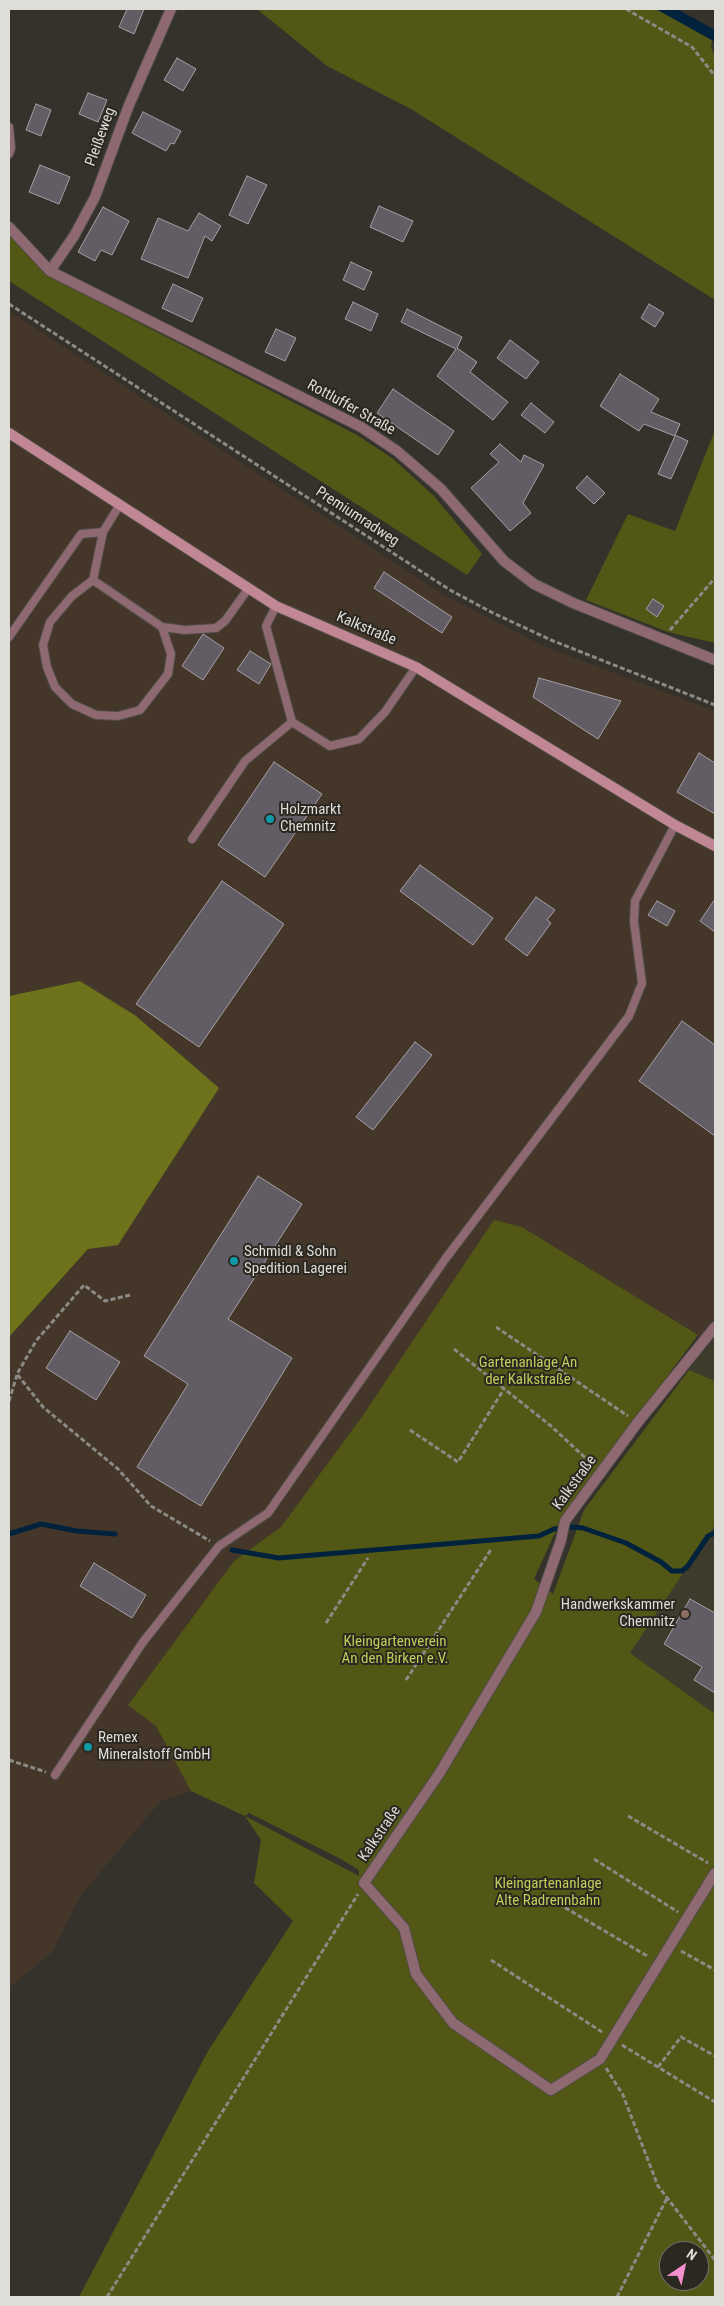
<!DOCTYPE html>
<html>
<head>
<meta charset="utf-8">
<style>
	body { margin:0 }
	#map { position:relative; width:724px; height:2306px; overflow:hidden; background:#34322b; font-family:"Roboto Condensed",sans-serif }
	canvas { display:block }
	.frame { position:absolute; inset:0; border:10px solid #deddd8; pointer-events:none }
	.north { position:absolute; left:659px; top:2241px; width:50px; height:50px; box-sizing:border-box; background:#2a2821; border:1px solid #72706a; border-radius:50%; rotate:34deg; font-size:14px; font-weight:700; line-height:20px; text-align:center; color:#deddd8 }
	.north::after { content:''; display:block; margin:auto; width:18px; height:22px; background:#f790ce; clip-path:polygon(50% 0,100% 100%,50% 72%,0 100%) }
</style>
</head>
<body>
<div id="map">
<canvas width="724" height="2306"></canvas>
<div class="frame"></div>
<div class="north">N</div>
</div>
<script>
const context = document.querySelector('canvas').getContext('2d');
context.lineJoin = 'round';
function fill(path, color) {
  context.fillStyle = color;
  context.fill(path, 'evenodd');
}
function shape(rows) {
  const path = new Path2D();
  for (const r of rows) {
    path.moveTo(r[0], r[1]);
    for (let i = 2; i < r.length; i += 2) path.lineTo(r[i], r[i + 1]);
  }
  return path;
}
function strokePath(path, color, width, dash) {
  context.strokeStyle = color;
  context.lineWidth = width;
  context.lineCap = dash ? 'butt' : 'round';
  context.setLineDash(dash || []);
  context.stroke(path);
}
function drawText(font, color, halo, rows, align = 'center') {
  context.font = font + ' "Roboto Condensed",sans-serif';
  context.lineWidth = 4;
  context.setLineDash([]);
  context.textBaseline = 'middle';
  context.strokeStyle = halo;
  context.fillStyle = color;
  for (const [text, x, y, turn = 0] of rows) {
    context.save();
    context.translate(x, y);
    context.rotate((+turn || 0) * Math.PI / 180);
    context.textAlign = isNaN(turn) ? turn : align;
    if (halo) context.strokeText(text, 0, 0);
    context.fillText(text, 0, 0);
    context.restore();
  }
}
fill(shape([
	[715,1337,715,1381,689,1370],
	[715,1525,715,1714,629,1653]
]), '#3e3b2d');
fill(shape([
	[9,311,441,593,543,646,715,711,715,1327,705,1340,522,1227,494,1221,361,1418,281,1527,234,1561,128,1705,156,1726,191,1791,160,1802,80,1896,52,1952,9,1988,9,1337,88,1249,80,981,9,996]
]), '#443729');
fill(shape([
	[257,9,656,9,712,39,711,48,715,55,715,300,411,109,327,66],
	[9,235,46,275,357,435,392,458,434,496,482,554,467,575,9,281],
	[715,430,715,643,668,632,586,600,628,514,675,531],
	[494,1220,522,1227,698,1335,583,1489,553,1537,534,1579,553,1594,584,1510,689,1370,715,1381,715,1525,630,1653,715,1714,715,2297,79,2297,208,2051,293,1921,254,1883,261,1840,245,1816,191,1791,156,1726,128,1705,234,1561,281,1527,361,1418],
	[249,1813,339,1858,359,1870,359,1876,245,1816],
	[669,2251,699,2251,699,2281,669,2281]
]), '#525716');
fill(shape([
	[80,981,136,1016,219,1088,118,1245,88,1249,9,1337,9,996]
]), '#6e731b');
fill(shape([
	[656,9,677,9,715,30,715,42]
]), '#00223d');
strokePath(shape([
	[9,1534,41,1524,77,1531,115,1534],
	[232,1550,279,1558,539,1536,554,1529,573,1527,583,1528,626,1543,661,1562,672,1571,682,1571,688,1566,708,1536,715,1533]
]), '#00223d', 5);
const building = shape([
	[127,9,144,9,134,34,119,27,127,9],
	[177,58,196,69,183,91,164,80,177,58],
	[88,93,107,100,98,122,79,114,88,93],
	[36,104,51,110,41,136,26,130,36,104],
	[143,112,181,131,174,144,171,143,166,151,132,133,143,112],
	[40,165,70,177,59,204,29,192,40,165],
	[247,176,267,185,248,224,229,215,247,176],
	[379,206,413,221,403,242,370,227,379,206],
	[103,207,129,221,112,255,101,250,95,261,78,252,103,207],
	[199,213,221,226,212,241,205,236,188,278,141,259,158,218,188,231,199,213],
	[351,262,372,272,364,290,343,280,351,262],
	[173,284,203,298,192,322,162,308,173,284],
	[353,302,378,314,371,331,345,319,353,302],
	[649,304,664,313,655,327,641,318,649,304],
	[407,309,462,337,457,348,477,362,470,372,508,402,493,420,437,376,456,349,401,322,407,309],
	[276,329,296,338,285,361,265,352,276,329],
	[510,340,539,362,526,379,497,358,510,340],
	[620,374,659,399,651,412,680,424,675,435,688,441,671,479,658,474,675,436,644,424,639,431,600,406,620,374],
	[393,389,454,431,438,455,377,413,393,389],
	[531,403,554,422,545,433,521,415,531,403],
	[500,444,521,462,524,455,544,465,523,503,531,513,510,531,471,488,499,462,490,454,500,444],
	[587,476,605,493,594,504,576,488,587,476],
	[384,572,452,617,442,633,374,588,384,572],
	[653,599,664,606,657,617,646,609,653,599],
	[203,634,224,648,203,680,182,666,203,634],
	[250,651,271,664,259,684,237,670,250,651],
	[539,678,621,701,598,739,533,697,539,678],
	[699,753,715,763,715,814,677,792,699,753],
	[274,762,322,794,265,877,218,845,274,762],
	[420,865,493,918,473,945,400,891,420,865],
	[222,881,284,924,199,1047,136,1004,222,881],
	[536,897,555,910,547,920,551,923,527,956,505,939,536,897],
	[715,899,715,932,700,921,715,899],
	[657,901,675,911,667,926,648,915,657,901],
	[682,1021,715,1045,715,1136,639,1081,682,1021],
	[415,1042,432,1055,373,1130,356,1117,415,1042],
	[258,1176,302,1204,228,1319,292,1358,201,1506,137,1467,188,1384,144,1356,258,1176],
	[70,1331,120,1362,96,1400,46,1368,70,1331],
	[94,1563,146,1595,132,1618,80,1586,94,1563],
	[690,1599,715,1613,715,1693,694,1680,702,1667,664,1644,690,1599]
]);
fill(building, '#625c64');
strokePath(building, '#a59fa6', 1);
const service = shape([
	[9,127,11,148,9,154],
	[93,580,162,627,171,654,168,674,140,710,118,716,96,715,72,704,55,687,47,667,43,645,50,622,72,596,93,580,103,532,119,506],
	[276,606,266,626,292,722,330,746,359,739,385,712,416,667],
	[162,627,185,630,216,628,225,621,248,589],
	[9,637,81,534,103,532],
	[192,839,245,761,292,722],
	[55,1775,143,1642,219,1546,268,1513,446,1258,629,1016,642,983,634,922,635,901,675,825]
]);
const minor = shape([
	[9,227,50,271,361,427,397,451,441,489,504,561,534,584,573,603,715,660],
	[50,271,74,236,95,197,129,105,171,9],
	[715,1327,638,1422,565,1521,561,1540,536,1612,439,1774,364,1883,404,1928,416,1974,453,2023,551,2090,600,2059,715,1873]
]);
const secondary = shape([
	[9,433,276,606,416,667,675,825,715,846]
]);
strokePath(service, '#4f4d47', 10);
strokePath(minor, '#4f4d47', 12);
strokePath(secondary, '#4f4d47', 12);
strokePath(shape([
	[626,9,692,47,715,76],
	[9,304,450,590,493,613,551,640,715,705],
	[670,630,715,578],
	[130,1295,105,1301,84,1285,36,1341,17,1374,43,1407,118,1469,151,1506,210,1541],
	[496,1327,628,1416],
	[454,1349,551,1426,592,1464],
	[9,1401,17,1375],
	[410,1430,458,1462,504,1389],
	[326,1623,368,1558],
	[406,1680,492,1548],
	[9,1760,46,1772],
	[628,1816,708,1863],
	[594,1859,678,1912],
	[552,1900,649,1957],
	[681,1951,715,1970],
	[491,1960,602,2032],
	[622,2045,715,2102],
	[658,2067,681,2037,715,2056],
	[606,2068,623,2095,658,2186,715,2260],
	[107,2297,358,1894],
	[617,2297,667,2198]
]), '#8b8a84', 3, [5, 2.5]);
strokePath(service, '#8e6971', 8);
strokePath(minor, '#8e6971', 10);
strokePath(secondary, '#c18795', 10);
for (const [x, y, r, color] of [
	[270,819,5,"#0f9aa8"],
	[234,1261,5,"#0f9aa8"],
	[685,1614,5,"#8d6e63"],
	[88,1747,5,"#0f9aa8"]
]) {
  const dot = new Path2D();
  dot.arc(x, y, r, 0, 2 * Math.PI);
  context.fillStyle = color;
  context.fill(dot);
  strokePath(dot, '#2a2821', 2);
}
drawText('15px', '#deddd8', '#2a2821', [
	["Pleißeweg",101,137,-70],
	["Rottluffer Straße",351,408,29],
	["Premiumradweg",357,517,33],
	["Kalkstraße",366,629,23],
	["Kalkstraße",575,1483,-54],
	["Kalkstraße",380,1834,-56]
]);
drawText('15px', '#deddd8', '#2a2821', [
	["Holzmarkt",280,810],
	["Chemnitz",280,827],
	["Schmidl & Sohn",244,1252],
	["Spedition Lagerei",244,1269],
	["Handwerkskammer",675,1605,"right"],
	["Chemnitz",675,1622,"right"],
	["Remex",98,1738],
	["Mineralstoff GmbH",98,1755]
], 'left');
drawText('15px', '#c3cc59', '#2a2821', [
	["Gartenanlage An",528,1363],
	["der Kalkstraße",528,1380],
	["Kleingartenverein",395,1642],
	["An den Birken e.V.",395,1659],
	["Kleingartenanlage",548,1884],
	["Alte Radrennbahn",548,1901]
]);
</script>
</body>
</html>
